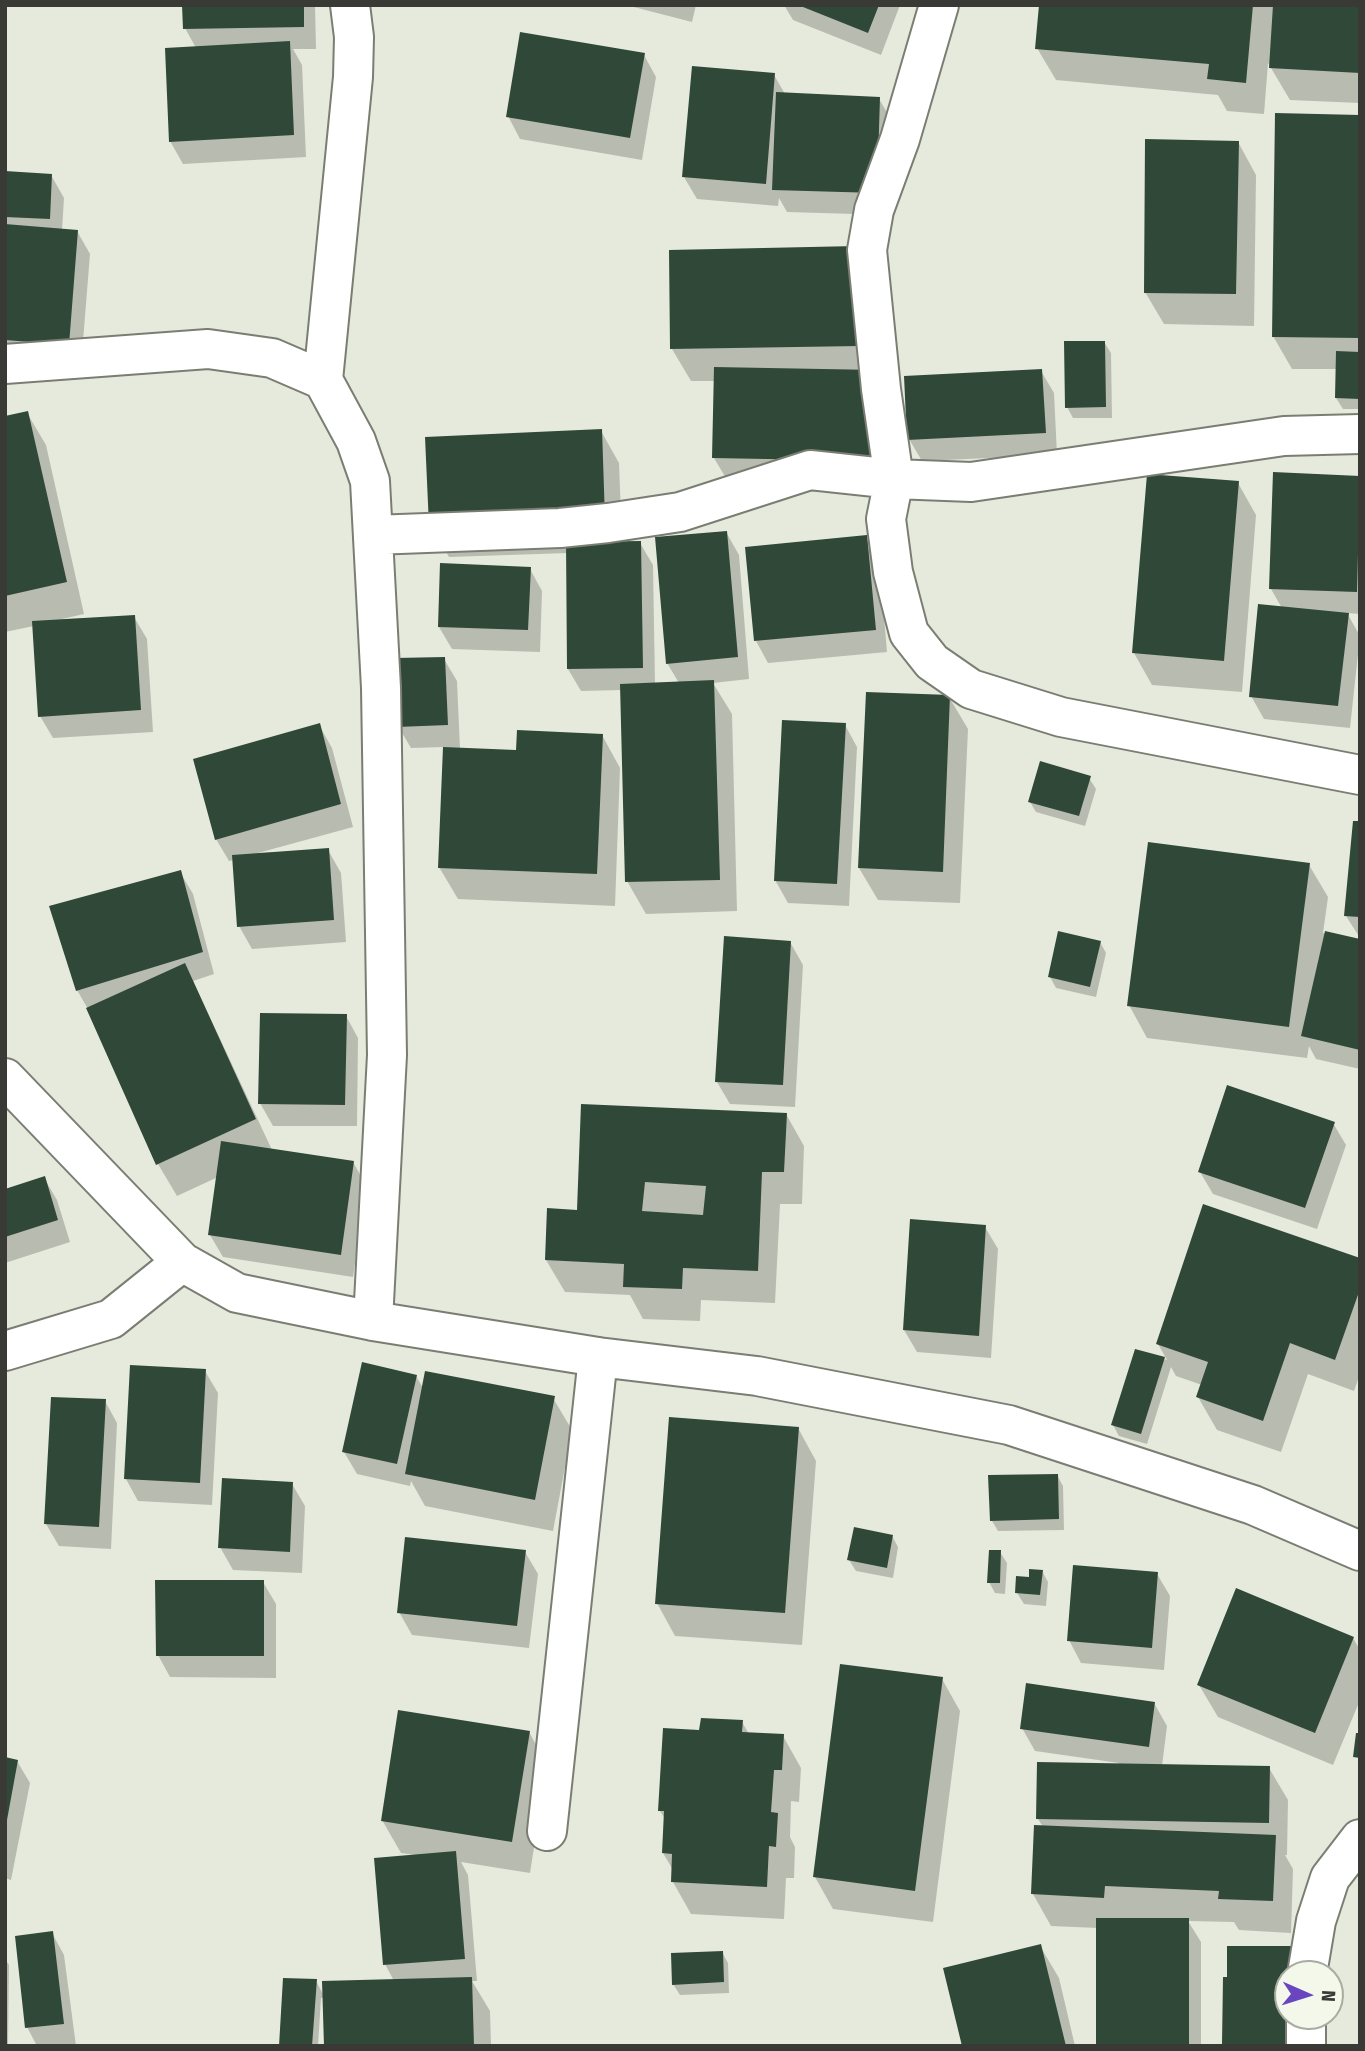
<!DOCTYPE html>
<html>
<head>
<meta charset="utf-8">
<style>
	body { margin:0 }
	#map { position:relative; width:1365px; height:2051px; overflow:hidden; background:#e6eadd; font-family:"Fira Sans Condensed",sans-serif }
	canvas { display:block }
	.frame { position:absolute; inset:0; border:7px solid #393a35; pointer-events:none }
	.north { position:absolute; left:1274px; top:1960px; width:70px; height:70px; box-sizing:border-box; background:#f3f8ea; border:2px solid #a9aca2; border-radius:50%; rotate:93deg; font-size:19px; font-weight:700; line-height:28px; text-align:center; color:#393a35 }
	.north::after { content:''; display:block; margin:auto; width:24px; height:32px; background:#6946bf; clip-path:polygon(50% 0,100% 100%,50% 72%,0 100%) }
</style>
</head>
<body>
<div id="map">
<canvas width="1365" height="2051"></canvas>
<div class="frame"></div>
<div class="north">N</div>
</div>
<script>
const context = document.querySelector('canvas').getContext('2d');
context.lineJoin = 'round';
function fill(path, color) {
  context.fillStyle = color;
  context.fill(path, 'evenodd');
}
function shape(rows) {
  const path = new Path2D();
  for (const r of rows) {
    path.moveTo(r[0], r[1]);
    for (let i = 2; i < r.length; i += 2) path.lineTo(r[i], r[i + 1]);
  }
  return path;
}
function strokePath(path, color, width, dash) {
  context.strokeStyle = color;
  context.lineWidth = width;
  context.lineCap = dash ? 'butt' : 'round';
  context.setLineDash(dash || []);
  context.stroke(path);
}
fill(shape([
	[184,5,315,5,316,49,293,49,302,65,306,157,183,164,170,141,196,48,185,28],
	[626,5,696,5,692,22],
	[784,5,900,5,881,55,793,20],
	[1041,5,1360,5,1360,103,1290,100,1268,63,1264,114,1227,111,1218,95,1056,80,1037,48],
	[644,55,656,77,642,160,520,139,508,116],
	[774,75,785,94,879,99,892,121,889,215,787,212,779,198,778,206,697,199,684,177],
	[1360,116,1360,409,1343,409,1336,398,1337,369,1292,369,1273,336],
	[1238,142,1256,175,1254,326,1164,324,1145,292],
	[5,173,51,175,64,198,62,230,77,231,90,254,81,366,5,361],
	[856,248,892,493,733,490,714,458,716,381,691,381,672,349],
	[1104,342,1111,353,1112,418,1073,418,1067,407],
	[1041,371,1054,393,1057,455,922,461,909,439],
	[27,413,46,445,84,614,62,619,134,617,147,639,153,732,53,738,40,716,34,626,5,632,5,418],
	[601,431,619,463,622,543,640,543,653,565,655,684,679,683,667,663,726,532,739,555,749,679,713,683,732,714,737,911,646,914,627,881,622,690,581,691,568,669,568,553,449,557,430,525],
	[1360,478,1360,614,1347,613,1360,636,1350,728,1264,719,1251,696,1282,608,1271,589],
	[1238,483,1256,515,1242,692,1152,685,1134,653],
	[866,537,879,559,887,652,768,663,756,641],
	[530,569,542,591,540,652,452,649,439,627],
	[444,659,457,681,460,749,517,752,602,735,620,768,615,906,458,899,439,867,445,747,411,748,398,726],
	[949,697,968,729,960,903,878,900,859,868],
	[319,725,332,748,353,827,258,853,328,850,341,873,346,942,252,949,239,926,234,860,229,861,216,839],
	[845,725,857,747,849,906,788,903,775,880],
	[1089,778,1096,789,1085,826,1036,812,1030,802],
	[1360,823,1360,938,1346,916],
	[1309,865,1328,897,1323,933,1360,941,1360,1069,1316,1059,1309,1046,1307,1058,1147,1038,1129,1005],
	[180,872,193,894,214,974,193,981,272,1150,353,1162,366,1185,353,1277,223,1257,210,1235,218,1177,177,1196,158,1164,88,1009,77,990],
	[790,942,803,965,795,1107,730,1104,717,1082],
	[1100,942,1106,953,1096,997,1056,988,1050,977],
	[346,1016,358,1038,357,1126,273,1126,260,1103],
	[786,1114,804,1146,802,1204,780,1204,775,1303,701,1300,700,1321,643,1319,630,1295,565,1292,546,1260,578,1212],
	[1333,1123,1346,1145,1317,1229,1213,1194,1200,1172],
	[44,1178,57,1200,70,1242,5,1263,5,1191],
	[985,1227,998,1249,991,1358,917,1352,904,1330],
	[1360,1260,1360,1374,1354,1391,1308,1374,1281,1452,1217,1430,1198,1397,1202,1385,1176,1376,1171,1367,1147,1444,1119,1436,1113,1425,1136,1351,1167,1360,1158,1344],
	[205,1371,218,1393,212,1505,138,1501,126,1479],
	[416,1376,423,1388,553,1398,572,1430,553,1531,425,1506,411,1481,410,1486,357,1474,344,1452],
	[105,1401,117,1423,111,1549,59,1546,46,1524],
	[798,1428,816,1461,802,1645,675,1636,657,1603],
	[1057,1475,1063,1486,1064,1530,998,1531,992,1521],
	[292,1484,305,1506,302,1573,233,1570,220,1547],
	[892,1536,898,1547,893,1578,856,1571,849,1560],
	[525,1552,538,1574,529,1648,412,1635,399,1612],
	[1000,1552,1007,1563,1005,1594,995,1593,989,1582],
	[1042,1571,1048,1582,1046,1606,1024,1604,1017,1593,1030,1579],
	[1157,1574,1170,1596,1164,1670,1081,1663,1069,1640],
	[263,1582,276,1604,276,1678,170,1677,158,1655],
	[1353,1638,1360,1650,1360,1700,1333,1765,1218,1717,1199,1685],
	[942,1679,960,1711,933,1922,833,1909,815,1877],
	[1154,1703,1167,1726,1162,1766,1269,1768,1288,1800,1287,1855,1285,1855,1293,1869,1291,1933,1239,1930,1234,1922,1188,1921,1201,1942,1201,2046,1097,2046,1098,1928,1051,1926,1033,1894,1043,1827,1038,1819,1118,1765,1119,1763,1035,1751,1022,1728],
	[742,1722,749,1734,783,1736,801,1768,799,1802,791,1801,790,1837,795,1847,794,1878,786,1878,784,1919,691,1914,673,1882,673,1870,663,1853,665,1819,660,1811,701,1732],
	[529,1732,547,1765,530,1873,461,1862,468,1875,477,1981,472,1981,490,2011,491,2046,325,2046,324,1998,321,1998,318,2046,280,2046,316,1981,324,1996,394,1981,385,1964,415,1855,401,1853,382,1820],
	[5,1759,17,1761,30,1783,11,1880,5,1878],
	[52,1933,64,1955,76,2046,37,2046,27,2027],
	[1040,1946,1059,1978,1075,2046,964,2046],
	[722,1952,728,1963,729,1993,680,1995,673,1984],
	[5,1959,9,1965,8,2046,5,2046],
	[1288,1974,1288,2016,1305,2046,1225,2046,1223,2043]
]), '#0003');
fill(shape([
	[182,5,304,5,304,27,183,29],
	[798,5,879,5,868,33],
	[1039,5,1253,5,1246,83,1207,79,1209,64,1035,49],
	[1273,5,1360,5,1360,73,1269,68],
	[520,32,645,53,630,138,506,117],
	[290,41,294,135,169,142,165,48],
	[692,66,775,73,766,184,682,177],
	[776,92,880,97,877,193,772,190],
	[1275,113,1360,115,1360,338,1272,337],
	[1145,139,1239,141,1236,294,1144,293],
	[5,171,52,174,50,219,5,217],
	[5,224,78,230,69,345,5,340],
	[857,246,859,346,670,349,669,250],
	[1064,341,1105,341,1106,407,1065,408],
	[1336,351,1360,352,1360,399,1335,398],
	[714,367,877,370,875,461,712,458],
	[1042,369,1046,433,907,440,904,376],
	[28,411,67,582,5,596,5,416],
	[602,429,605,519,429,526,425,437],
	[1273,472,1360,476,1357,592,1269,589],
	[1147,474,1239,481,1224,661,1132,653],
	[727,531,738,657,666,664,655,537],
	[867,535,876,630,754,641,745,547],
	[641,541,643,668,567,669,566,542],
	[440,563,531,567,528,630,438,627],
	[1258,604,1349,613,1338,706,1249,697],
	[135,615,141,710,38,717,32,621],
	[445,657,448,725,397,727,395,658],
	[714,680,720,880,625,882,620,684],
	[866,692,950,695,943,872,858,868],
	[782,720,846,723,837,884,774,881],
	[320,723,341,804,215,840,193,759],
	[517,730,603,734,597,874,438,868,443,747,516,750],
	[1040,761,1091,776,1079,816,1028,802],
	[1353,821,1360,821,1360,917,1344,916],
	[1148,842,1310,863,1289,1027,1127,1006],
	[329,848,334,920,237,927,232,855],
	[181,870,203,952,76,991,49,906],
	[1058,931,1101,941,1090,987,1048,977],
	[1325,931,1360,939,1360,1050,1301,1036],
	[724,936,791,941,783,1085,715,1082],
	[185,963,256,1119,156,1165,86,1008],
	[260,1013,347,1014,345,1105,258,1104],
	[1227,1085,1335,1122,1305,1208,1198,1172],
	[581,1104,787,1113,784,1172,762,1172,758,1271,683,1268,682,1289,623,1287,624,1264,545,1260,547,1208,577,1210],
	[645,1182,706,1186,703,1215,642,1211],
	[221,1141,354,1161,341,1255,208,1235],
	[45,1176,58,1220,5,1237,5,1189],
	[1203,1204,1360,1258,1360,1289,1335,1360,1290,1343,1263,1421,1196,1397,1208,1362,1156,1344],
	[910,1219,986,1225,979,1336,903,1330],
	[1135,1349,1165,1357,1141,1434,1111,1425],
	[362,1362,417,1375,397,1464,342,1452],
	[130,1365,206,1369,200,1483,124,1479],
	[425,1371,555,1396,535,1500,405,1474],
	[51,1397,106,1399,99,1527,44,1524],
	[669,1417,799,1427,785,1613,655,1604],
	[1058,1474,1059,1519,990,1521,988,1475],
	[222,1478,293,1482,290,1552,218,1548],
	[854,1527,893,1535,887,1568,847,1560],
	[405,1537,526,1550,517,1626,397,1613],
	[989,1550,1001,1550,1000,1583,987,1583],
	[1073,1565,1158,1572,1152,1648,1067,1641],
	[1029,1569,1043,1570,1040,1595,1015,1593,1016,1576,1029,1577],
	[155,1580,264,1580,264,1656,156,1656],
	[1236,1588,1354,1637,1315,1733,1197,1685],
	[840,1664,943,1677,915,1891,813,1877],
	[1026,1683,1155,1702,1149,1747,1020,1729],
	[398,1710,530,1731,512,1842,381,1821],
	[701,1718,743,1720,742,1732,784,1734,782,1770,774,1770,771,1812,778,1813,776,1847,769,1846,767,1887,671,1882,672,1854,662,1853,664,1811,658,1811,663,1728,699,1730],
	[1356,1733,1360,1733,1360,1758,1353,1757],
	[5,1757,18,1760,7,1820,5,1820],
	[1037,1762,1270,1766,1269,1823,1036,1819],
	[1034,1825,1276,1835,1273,1901,1218,1899,1219,1891,1105,1886,1104,1898,1031,1894],
	[456,1851,465,1959,383,1965,374,1858],
	[1096,1918,1189,1918,1189,2046,1096,2046],
	[53,1931,64,2024,25,2028,15,1936],
	[1041,1944,1066,2046,962,2046,943,1968],
	[1227,1946,1294,1946,1294,1974,1288,1974,1288,2016,1293,2045,1222,2044,1223,1977,1227,1977],
	[723,1951,724,1982,672,1985,671,1953],
	[472,1977,474,2046,324,2046,322,1981],
	[283,1978,317,1979,312,2046,279,2046]
]), '#304838');
const minor = shape([
	[350,5,354,37,353,77,323,380,356,441,370,481,381,688,387,1055,373,1321],
	[939,5,900,139,874,210,867,250,881,389,894,479,971,482,1284,436,1360,434],
	[5,364,208,349,272,358,323,380],
	[373,535,560,528,608,523,680,512,810,470,894,479,886,519,893,572,909,633,932,662,971,689,1061,717,1360,775],
	[5,1078,182,1262,237,1293,373,1321,598,1357,757,1376,1009,1425,1253,1505,1360,1551],
	[5,1351,111,1319,182,1262],
	[547,1831,598,1357],
	[1307,1974,1316,1921,1330,1878,1360,1839],
	[1306,2046,1306,2016]
]);
strokePath(minor, '#7a7e72', 42);
strokePath(minor, '#fff', 38);
</script>
</body>
</html>
